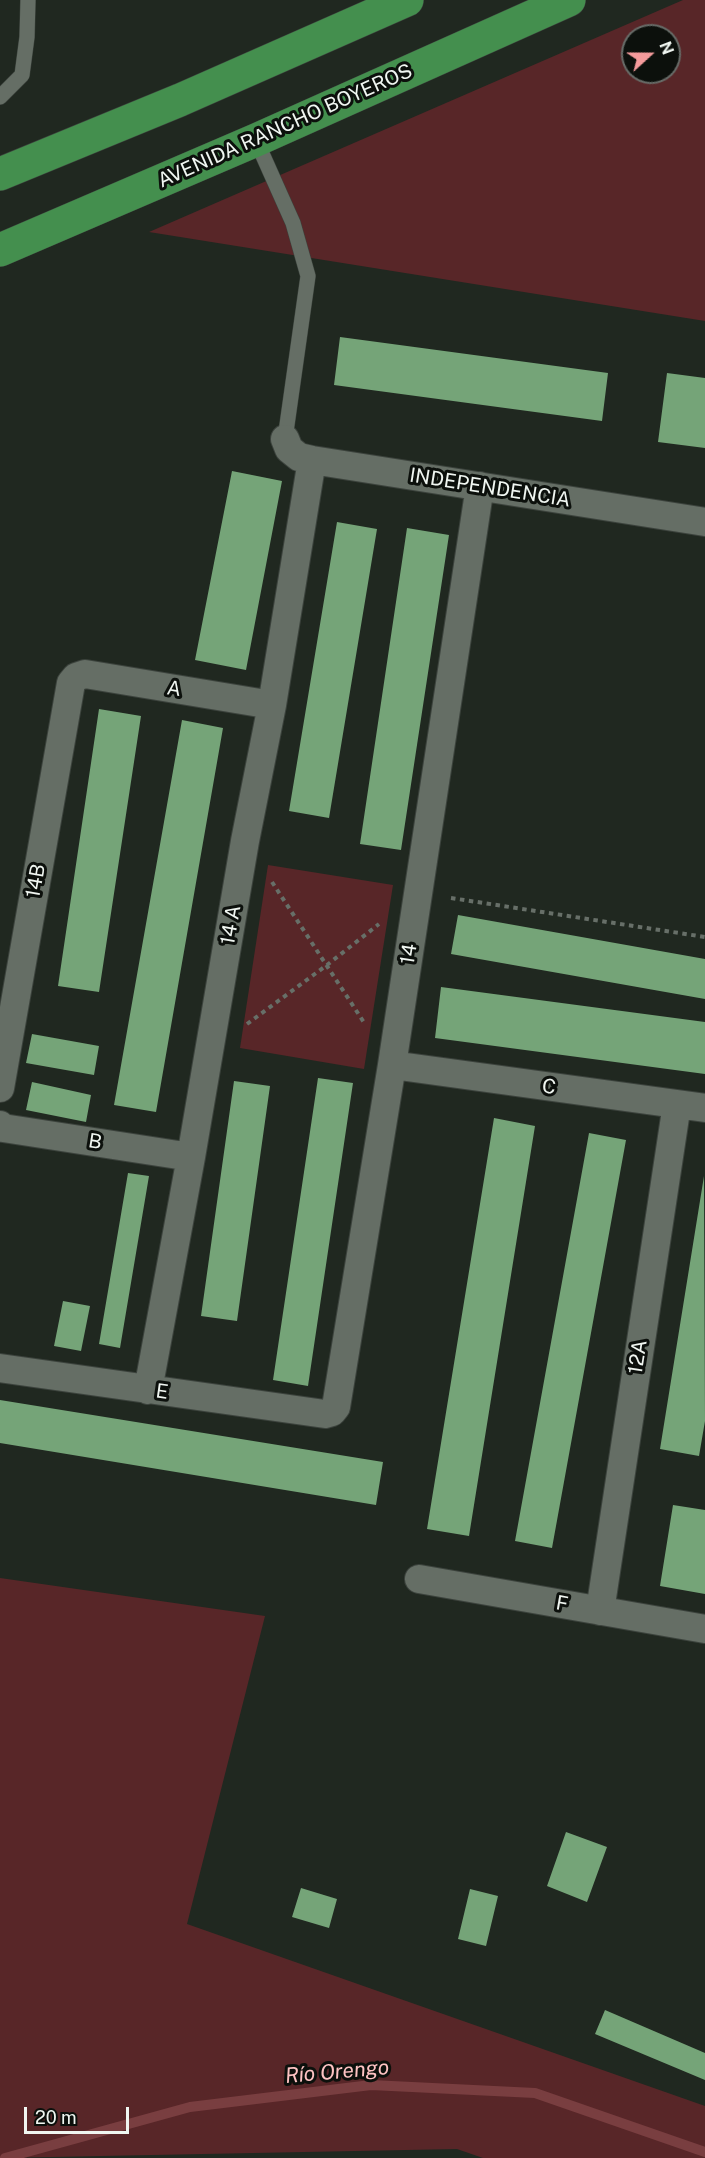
<!DOCTYPE html>
<html>
<head>
<meta charset="utf-8">
<style>
	body { margin:0 }
	#map { position:relative; width:705px; height:2158px; overflow:hidden; background:#202820; font-family:"Public Sans",sans-serif }
	canvas { display:block }
	.north { position:absolute; left:621px; top:24px; width:60px; height:60px; box-sizing:border-box; background:#0c100c; border:2px solid #676c68; border-radius:50%; rotate:69deg; font-size:16px; font-weight:700; line-height:24px; text-align:center; color:#f0f6f1 }
	.north::after { content:''; display:block; margin:auto; width:21px; height:27px; background:#f59b9c; clip-path:polygon(50% 0,100% 100%,50% 72%,0 100%) }
	.scale { position:absolute; left:24px; top:2107px; width:105px; height:27px; box-sizing:border-box; border:3px solid #f0f6f1; border-top:0; padding-left:8px; font-size:18px; line-height:21px; white-space:nowrap; color:#f0f6f1; -webkit-text-stroke:4px #0c100c; paint-order:stroke }
</style>
</head>
<body>
<div id="map">
<canvas width="705" height="2158"></canvas>
<div class="north">N</div>
<div class="scale">20 m</div>
</div>
<script>
const context = document.querySelector('canvas').getContext('2d');
context.lineJoin = 'round';
function fill(path, color) {
  context.fillStyle = color;
  context.fill(path, 'evenodd');
}
function shape(rows) {
  const path = new Path2D();
  for (const r of rows) {
    path.moveTo(r[0], r[1]);
    for (let i = 2; i < r.length; i += 2) path.lineTo(r[i], r[i + 1]);
  }
  return path;
}
function strokePath(path, color, width, dash) {
  context.strokeStyle = color;
  context.lineWidth = width;
  context.lineCap = dash ? 'butt' : 'round';
  context.setLineDash(dash || []);
  context.stroke(path);
}
function drawText(font, color, halo, rows, align = 'center') {
  context.font = font + ' "Public Sans",sans-serif';
  context.lineWidth = 6;
  context.setLineDash([]);
  context.textBaseline = 'middle';
  context.strokeStyle = halo;
  context.fillStyle = color;
  for (const [text, x, y, turn = 0] of rows) {
    context.save();
    context.translate(x, y);
    context.rotate((+turn || 0) * Math.PI / 180);
    context.textAlign = isNaN(turn) ? turn : align;
    if (halo) context.strokeText(text, 0, 0);
    context.fillText(text, 0, 0);
    context.restore();
  }
}
fill(shape([
	[683,0,705,0,705,321,149,232],
	[633,36,669,36,669,72,633,72],
	[268,865,393,885,364,1069,240,1048],
	[0,1578,265,1616,187,1924,705,2106,705,2158,483,2158,457,2149,0,2158]
]), '#582628');
strokePath(shape([
	[5,2158,190,2107,371,2085,535,2093,705,2152]
]), '#793e40', 10);
fill(shape([
	[340,337,608,373,602,421,334,385],
	[667,373,705,378,705,448,658,442],
	[232,471,282,481,246,670,195,660],
	[337,522,377,529,329,818,289,811],
	[407,528,449,535,401,850,360,844],
	[99,709,141,716,99,992,58,986],
	[182,720,223,728,156,1112,114,1105],
	[458,915,705,959,705,999,451,954],
	[441,987,705,1022,705,1074,435,1038],
	[32,1034,99,1046,94,1075,26,1063],
	[318,1078,353,1083,308,1386,273,1380],
	[234,1081,270,1086,237,1321,201,1316],
	[32,1082,91,1095,86,1122,26,1110],
	[494,1118,535,1126,469,1536,427,1529],
	[589,1133,626,1140,552,1548,515,1541],
	[128,1173,149,1176,120,1348,99,1344],
	[704,1176,705,1421,699,1456,660,1449],
	[63,1301,90,1306,81,1351,54,1346],
	[0,1400,383,1462,376,1505,0,1443],
	[673,1505,705,1510,705,1594,660,1586],
	[566,1832,607,1847,587,1902,547,1886],
	[301,1888,337,1899,329,1928,292,1917],
	[470,1889,498,1896,486,1946,458,1939],
	[605,2010,705,2053,705,2080,595,2034]
]), '#75a478');
const service = shape([
	[0,97,22,75,27,37,28,0],
	[256,140,293,223,308,276,285,439]
]);
const minor = shape([
	[285,439,289,449,299,457,312,460,705,522],
	[392,1065,705,1108],
	[0,1088,71,683,76,677,85,674,272,705],
	[0,1125,3,1128,191,1157],
	[0,1368,325,1414,332,1412,336,1407,392,1065,480,486],
	[148,1390,191,1157,245,841,272,705,312,460],
	[419,1579,705,1629],
	[600,1611,677,1104]
]);
const trunk = shape([
	[0,174,180,100,407,0],
	[0,250,256,140,569,0]
]);
strokePath(service, '#3c433d', 16);
strokePath(minor, '#3c433d', 30);
strokePath(trunk, '#3c433d', 34);
strokePath(shape([
	[272,882,365,1024],
	[451,898,705,937],
	[247,1024,327,965,379,924]
]), '#676f68', 4, [4.5, 4.5]);
strokePath(service, '#656e65', 15);
strokePath(minor, '#656e65', 28);
strokePath(trunk, '#448f4e', 33);
drawText('20px', '#f0f6f1', '#0c100c', [
	["AVENIDA RANCHO BOYEROS",285,126,-24],
	["INDEPENDENCIA",490,488,9],
	["A",174,689,9],
	["14B",36,881,-80],
	["14 A",231,925,-80],
	["14",409,954,-81],
	["C",549,1087,8],
	["B",95,1142,9],
	["12A",638,1357,-81],
	["E",162,1392,8],
	["F",562,1604,10]
]);
drawText('italic 21px', '#fec3c3', '#0c100c', [
	["Río Orengo",337,2072,-5]
]);
</script>
</body>
</html>
